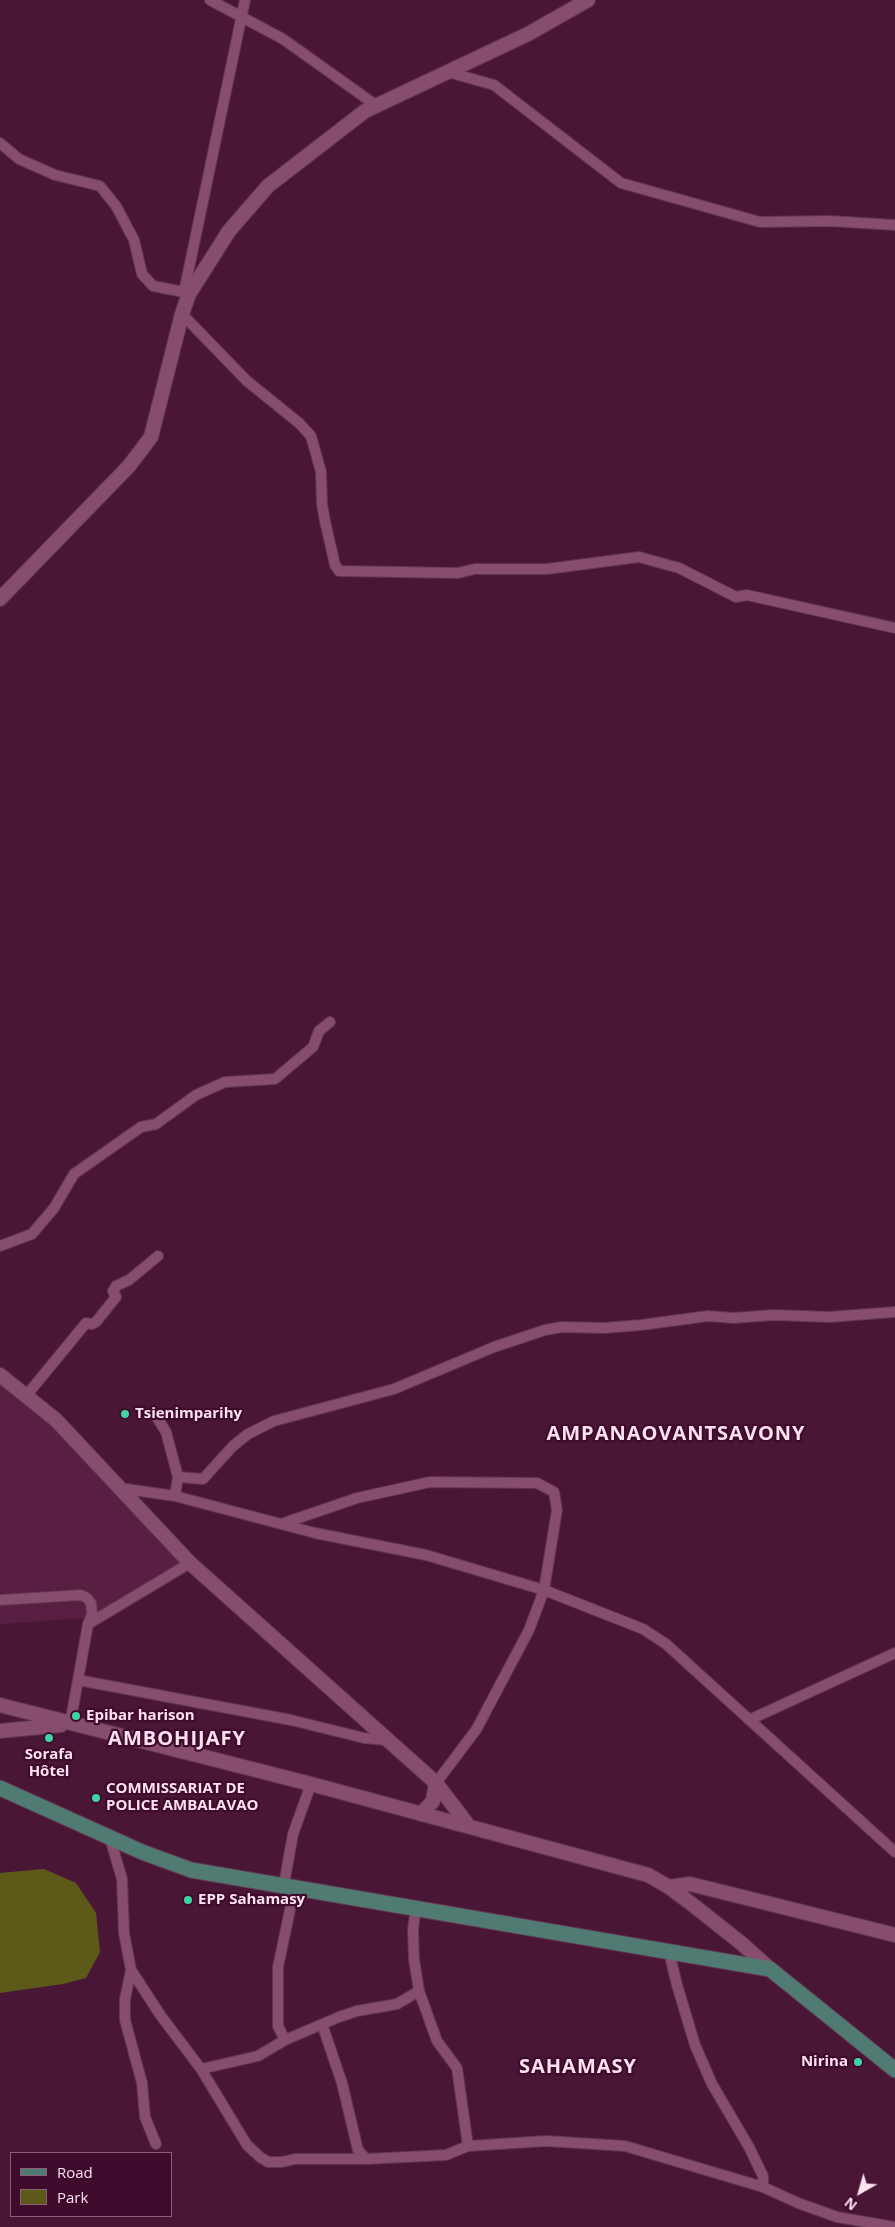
<!DOCTYPE html>
<html>
<head>
<meta charset="utf-8">
<style>
	body { margin:0 }
	#map { position:relative; width:895px; height:2227px; overflow:hidden; background:#4a1636; font-family:"Open Sans",sans-serif }
	canvas { display:block }
	.legend { position:absolute; left:10px; top:2152px; width:162px; height:65px; box-sizing:border-box; background:#3f0b2c; border:1px solid #8b617a; margin:0; padding:6px 9px; list-style:none; font-size:15px; color:#fde1ef }
	.legend li { display:flex; align-items:center; gap:10px; height:25px }
	.legend b { width:25px; border:1px solid #8b617a }
	.north { position:absolute; left:835px; top:2167px; width:50px; height:50px; -webkit-text-stroke:4px #3f0b2c; paint-order:stroke; rotate:218deg; font-size:14px; font-weight:700; line-height:20px; text-align:center; color:#fde1ef }
	.north::after { content:''; display:block; margin:auto; width:18px; height:22px; background:#fde1ef; clip-path:polygon(50% 0,100% 100%,50% 72%,0 100%) }
</style>
</head>
<body>
<div id="map">
<canvas width="895" height="2227"></canvas>
<ul class="legend">
<li><b style="height:6px;background:#507b72"></b>Road</li>
<li><b style="height:14px;background:#5d5919"></b>Park</li>
</ul>
<div class="north">N</div>
</div>
<script>
const context = document.querySelector('canvas').getContext('2d');
context.lineJoin = 'round';
function fill(path, color) {
  context.fillStyle = color;
  context.fill(path, 'evenodd');
}
function shape(rows) {
  const path = new Path2D();
  for (const r of rows) {
    path.moveTo(r[0], r[1]);
    for (let i = 2; i < r.length; i += 2) path.lineTo(r[i], r[i + 1]);
  }
  return path;
}
function strokePath(path, color, width, dash) {
  context.strokeStyle = color;
  context.lineWidth = width;
  context.lineCap = dash ? 'butt' : 'round';
  context.setLineDash(dash || []);
  context.stroke(path);
}
function drawText(font, color, halo, rows, align = 'center') {
  context.font = font + ' "Open Sans",sans-serif';
  context.lineWidth = 4.5;
  context.setLineDash([]);
  context.textBaseline = 'middle';
  context.strokeStyle = halo;
  context.fillStyle = color;
  for (const [text, x, y, turn = 0] of rows) {
    context.save();
    context.translate(x, y);
    context.rotate((+turn || 0) * Math.PI / 180);
    context.textAlign = isNaN(turn) ? turn : align;
    if (halo) context.strokeText(text, 0, 0);
    context.fillText(text, 0, 0);
    context.restore();
  }
}
fill(shape([
	[0,1378,52,1420,186,1567,100,1615,84,1618,0,1624]
]), '#591f43');
fill(shape([
	[44,1869,76,1883,96,1913,100,1952,86,1978,63,1984,0,1993,0,1873]
]), '#5d5919');
const street = shape([
	[210,0,283,39,377,106],
	[448,72,494,85,621,183,760,222,830,221,895,225],
	[0,143,19,159,55,175,100,186,116,206,134,240,142,274,153,286,184,292],
	[189,294,184,292,245,0],
	[182,314,247,381,299,423,311,436,321,472,322,504,325,521,335,565,339,571,458,573,475,569,547,569,639,557,679,568,736,597,747,595,895,628],
	[0,1246,32,1234,54,1208,74,1174,141,1127,156,1124,196,1095,225,1082,275,1079,313,1047,319,1031,330,1022],
	[26,1396,86,1323,92,1324,96,1322,116,1297,113,1291,116,1286,129,1280,158,1256],
	[156,1416,166,1432,178,1477,175,1496],
	[178,1477,203,1479,233,1446,248,1434,274,1421,394,1389,494,1347,545,1330,562,1327,604,1328,641,1325,708,1316,734,1318,773,1315,829,1317,895,1312],
	[119,1488,175,1496,315,1533,426,1555,544,1590,643,1629,666,1644,895,1852],
	[284,1523,357,1498,430,1482,537,1483,554,1492,557,1510,544,1590,529,1630,476,1730,436,1783],
	[0,1600,81,1595,87,1598,91,1603,92,1614,88,1624],
	[78,1680,88,1624,190,1563],
	[749,1720,895,1653],
	[70,1724,78,1680,291,1720,364,1738,387,1740],
	[110,1838,122,1879,124,1933,131,1970,161,2016,201,2069,247,2145,260,2157,268,2162,282,2162,295,2159,366,2159,446,2155,468,2146,546,2141,625,2146,763,2187,798,2203,837,2217,895,2227],
	[284,1884,293,1834,311,1784],
	[416,1906,413,1930,414,1959,419,1991,437,2041,457,2068,468,2146],
	[672,1952,671,1960,677,1985,695,2045,712,2084,749,2147,763,2176,763,2187],
	[131,1970,125,1999,125,2020,142,2083,145,2117,156,2144],
	[322,2024,342,2083,358,2150,366,2159],
	[285,2040,278,2026,278,1967,295,1886],
	[201,2069,258,2056,285,2040,339,2017,357,2011,397,2004,419,1991]
]);
const secondary = shape([
	[0,599,129,466,151,437,182,314,189,294,229,231,268,186,365,111,528,34,588,0],
	[0,1375,56,1420,190,1563,436,1783,468,1825],
	[0,1705,311,1784,648,1875,669,1887,693,1905,741,1943,770,1969],
	[0,1731,61,1725],
	[421,1814,433,1801,436,1783],
	[669,1887,690,1884,895,1935]
]);
const primary = shape([
	[0,1788,142,1852,191,1870,770,1969,895,2070]
]);
strokePath(street, '#60364f', 12);
strokePath(secondary, '#60364f', 16);
strokePath(primary, '#60364f', 17);
strokePath(street, '#864d6d', 10);
strokePath(secondary, '#864d6d', 14);
strokePath(primary, '#507b72', 15);
for (const [x, y, r, color] of [
	[125,1414,5,"#3ed4a3"],
	[76,1716,5,"#3ed4a3"],
	[49,1738,5,"#3ed4a3"],
	[96,1798,5,"#3ed4a3"],
	[188,1900,5,"#3ed4a3"],
	[858,2062,5,"#3ed4a3"]
]) {
  const dot = new Path2D();
  dot.arc(x, y, r, 0, 2 * Math.PI);
  context.fillStyle = color;
  context.fill(dot);
  strokePath(dot, '#3f0b2c', 2);
}
drawText('bold 15px', '#fde1ef', '#3f0b2c', [
	["Tsienimparihy",135,1414],
	["Epibar harison",86,1716],
	["Sorafa",49,1755,"center"],
	["Hôtel",49,1772,"center"],
	["COMMISSARIAT DE",106,1789],
	["POLICE AMBALAVAO",106,1806],
	["EPP Sahamasy",198,1900],
	["Nirina",848,2062,"right"]
], 'left');
context.letterSpacing = '1px';
drawText('bold 20px', '#fde1ef', '#3f0b2c', [
	["AMPANAOVANTSAVONY",676,1434],
	["AMBOHIJAFY",177,1739],
	["SAHAMASY",578,2067]
]);
context.letterSpacing = '0px';
</script>
</body>
</html>
